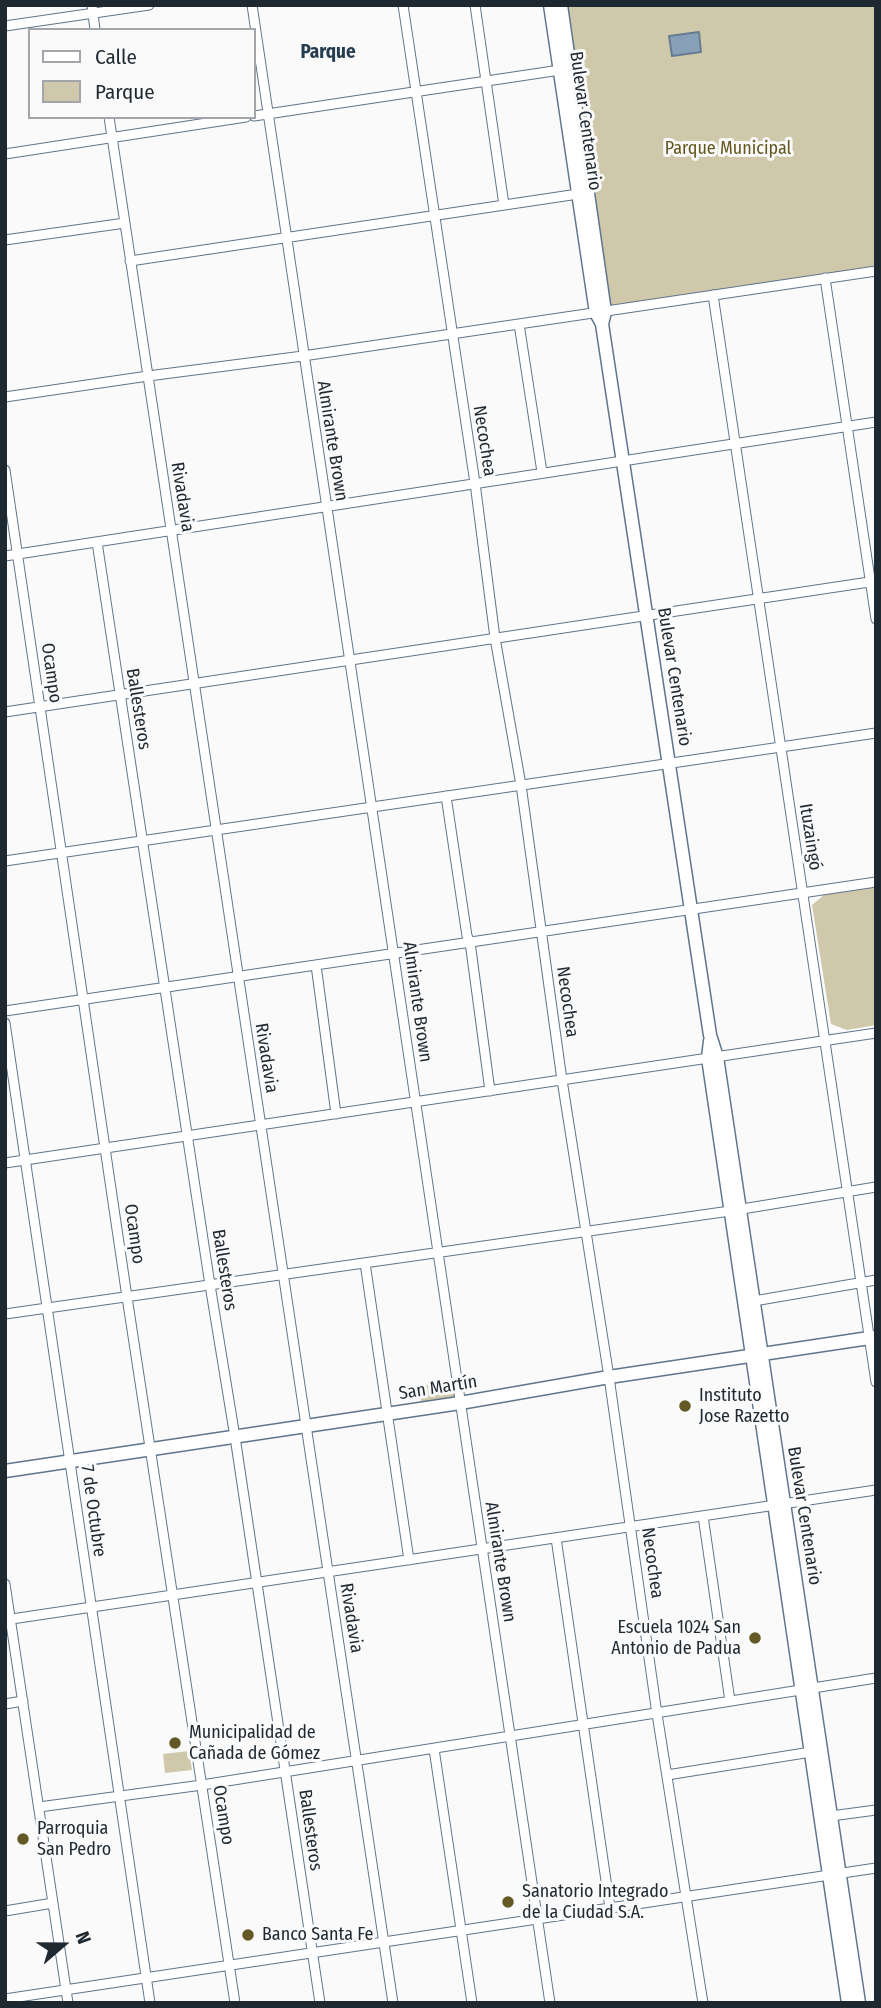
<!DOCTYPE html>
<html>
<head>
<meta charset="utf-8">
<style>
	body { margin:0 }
	#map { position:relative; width:881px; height:2008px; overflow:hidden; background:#fafafa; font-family:"Fira Sans Condensed",sans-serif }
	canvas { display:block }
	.frame { position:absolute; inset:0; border:7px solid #1e2831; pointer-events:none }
	.legend { position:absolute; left:28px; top:28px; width:228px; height:91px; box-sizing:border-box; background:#fafafa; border:2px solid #a2a6aa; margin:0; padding:9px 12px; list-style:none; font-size:21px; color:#1e2831 }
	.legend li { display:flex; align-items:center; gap:14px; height:35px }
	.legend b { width:35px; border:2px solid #a2a6aa }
	.north { position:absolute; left:28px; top:1910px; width:70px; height:70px; -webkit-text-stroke:5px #fafafa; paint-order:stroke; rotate:70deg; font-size:19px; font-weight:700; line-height:28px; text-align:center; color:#1e2831 }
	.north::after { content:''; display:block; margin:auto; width:24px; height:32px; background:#1e2831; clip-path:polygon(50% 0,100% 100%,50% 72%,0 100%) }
</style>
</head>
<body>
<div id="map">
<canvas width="881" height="2008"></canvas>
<div class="frame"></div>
<ul class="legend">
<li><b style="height:9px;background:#fff"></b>Calle</li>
<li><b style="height:19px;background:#cfc8ab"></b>Parque</li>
</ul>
<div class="north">N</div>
</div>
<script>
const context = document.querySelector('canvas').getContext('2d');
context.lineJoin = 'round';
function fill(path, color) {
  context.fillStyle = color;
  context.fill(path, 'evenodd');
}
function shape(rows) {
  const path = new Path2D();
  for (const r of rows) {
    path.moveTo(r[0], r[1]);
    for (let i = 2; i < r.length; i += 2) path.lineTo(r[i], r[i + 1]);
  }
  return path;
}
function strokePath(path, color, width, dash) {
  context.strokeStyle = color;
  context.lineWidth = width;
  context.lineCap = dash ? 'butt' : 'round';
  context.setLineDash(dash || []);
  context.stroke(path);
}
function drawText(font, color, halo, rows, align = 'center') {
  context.font = font + ' "Fira Sans Condensed",sans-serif';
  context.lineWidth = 6;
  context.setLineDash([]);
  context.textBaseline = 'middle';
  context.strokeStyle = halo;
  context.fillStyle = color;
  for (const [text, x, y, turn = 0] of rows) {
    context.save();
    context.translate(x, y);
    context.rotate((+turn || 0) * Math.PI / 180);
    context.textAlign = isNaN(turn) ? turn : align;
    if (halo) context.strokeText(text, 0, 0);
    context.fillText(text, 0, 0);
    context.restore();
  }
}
fill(shape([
	[561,5,876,5,876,271,605,312],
	[876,886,876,1025,847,1030,831,1024,812,905,825,894],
	[457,1380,460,1403,422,1409,419,1386],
	[189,1751,192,1770,165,1773,163,1754]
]), '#cfc8ab');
const water = shape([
	[699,32,701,52,672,56,669,36,699,32]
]);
fill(water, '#87a0b8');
strokePath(water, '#687c90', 2);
const minor = shape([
	[92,5,95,30],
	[252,5,550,2003],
	[403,5,475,483,495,638,521,785,562,1080,609,1377,657,1714,703,2003],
	[475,5,504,205],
	[5,26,149,5],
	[254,116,560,70],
	[109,117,393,2003],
	[5,154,246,117],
	[5,240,125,223],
	[130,261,578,194],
	[825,278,876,619],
	[713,295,876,1382],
	[519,324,542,472],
	[5,397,148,376,303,356,876,271],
	[5,470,127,1297,235,2003],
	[97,542,210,1285,235,1437,320,2003],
	[5,556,876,422],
	[5,712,876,581],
	[446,796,467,936,470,942,490,1091],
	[5,861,876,733],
	[316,965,336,1114],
	[5,1011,876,882],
	[5,1023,150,2003],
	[5,1163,876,1033],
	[365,1263,409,1560],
	[754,1301,876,1280],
	[5,1314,730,1211,876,1187],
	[703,1516,730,1701],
	[556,1538,610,1908],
	[5,1584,68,2003],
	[5,1620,876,1490],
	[5,1704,23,1701],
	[434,1749,472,2003],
	[667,1775,811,1752],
	[39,1807,202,1785,876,1678],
	[831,1816,876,1810],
	[5,1911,53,1903],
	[5,1999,876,1868]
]);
const major = shape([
	[550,5,596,313,602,324,710,1035,717,1057,859,2003],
	[561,5,605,312,602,324],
	[710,1041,708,1058,848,2003],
	[5,1471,460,1403,609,1377,876,1337]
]);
strokePath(minor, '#5e758c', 11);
strokePath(major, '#5e758c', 15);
strokePath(minor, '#fff', 9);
strokePath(major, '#fff', 12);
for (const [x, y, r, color] of [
	[685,1406,7,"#645825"],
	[755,1638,7,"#645825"],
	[175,1743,7,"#645825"],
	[23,1839,7,"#645825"],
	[508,1902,7,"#645825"],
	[248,1935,7,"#645825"]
]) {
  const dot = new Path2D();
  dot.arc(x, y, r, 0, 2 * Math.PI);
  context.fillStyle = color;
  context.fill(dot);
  strokePath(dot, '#fafafa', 2.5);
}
drawText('18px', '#1e2831', '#fafafa', [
	["Bulevar Centenario",585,121,82],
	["Almirante Brown",332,441,81],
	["Necochea",484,441,81],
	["Rivadavia",182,497,81],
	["Ocampo",51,673,82],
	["Bulevar Centenario",674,677,81],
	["Ballesteros",138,709,81],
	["Ituzaingó",810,837,81],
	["Almirante Brown",417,1002,82],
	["Necochea",567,1002,82],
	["Rivadavia",266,1058,81],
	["Ocampo",134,1234,82],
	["Ballesteros",224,1270,81],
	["San Martín",438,1388,-9],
	["7 de Octubre",93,1511,82],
	["Bulevar Centenario",804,1516,81],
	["Almirante Brown",500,1562,81],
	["Necochea",652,1563,82],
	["Rivadavia",351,1618,81],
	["Ocampo",223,1815,81],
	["Ballesteros",310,1830,82]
]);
drawText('18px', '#635720', '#fafafa', [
	["Parque Municipal",728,149]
]);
drawText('18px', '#1e2831', '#fafafa', [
	["Instituto",699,1396],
	["Jose Razetto",699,1417],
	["Escuela 1024 San",741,1628,"right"],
	["Antonio de Padua",741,1649,"right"],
	["Municipalidad de",189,1733],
	["Cañada de Gómez",189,1754],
	["Parroquia",37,1829],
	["San Pedro",37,1850],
	["Sanatorio Integrado",522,1892],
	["de la Ciudad S.A.",522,1913],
	["Banco Santa Fe",262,1935]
], 'left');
drawText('bold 19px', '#263c50', '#fafafa', [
	["Parque",328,53]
]);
</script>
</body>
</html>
